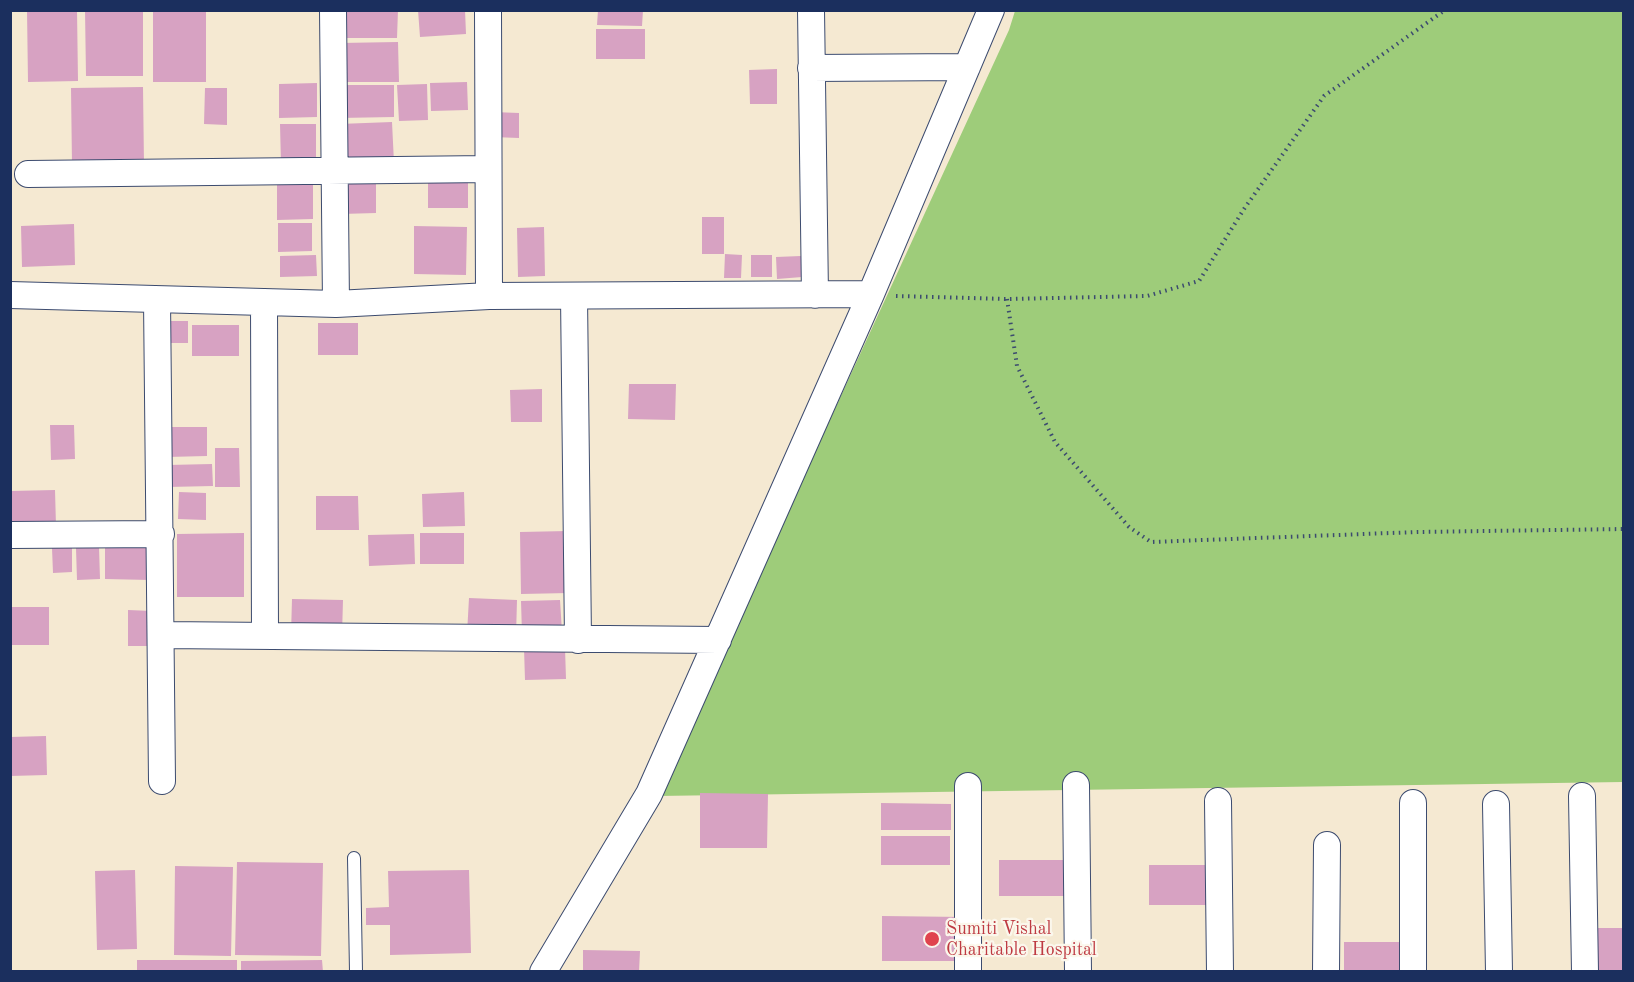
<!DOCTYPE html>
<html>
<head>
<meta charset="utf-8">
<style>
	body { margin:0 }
	#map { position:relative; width:1634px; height:982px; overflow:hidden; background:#f5e9d2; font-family:"Old Standard TT",serif }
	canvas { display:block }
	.frame { position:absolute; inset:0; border:12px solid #1b2f5e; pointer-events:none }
</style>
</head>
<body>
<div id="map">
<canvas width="1634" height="982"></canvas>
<div class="frame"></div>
</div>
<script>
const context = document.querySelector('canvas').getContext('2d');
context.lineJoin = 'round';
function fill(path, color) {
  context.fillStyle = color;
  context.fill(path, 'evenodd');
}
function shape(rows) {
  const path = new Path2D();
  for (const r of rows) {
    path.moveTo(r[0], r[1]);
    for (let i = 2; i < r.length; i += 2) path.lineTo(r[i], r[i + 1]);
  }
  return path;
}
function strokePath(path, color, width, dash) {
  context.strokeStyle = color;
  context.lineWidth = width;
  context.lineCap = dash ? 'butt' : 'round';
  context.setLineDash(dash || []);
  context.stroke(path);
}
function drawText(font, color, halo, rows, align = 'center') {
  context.font = font + ' "Old Standard TT",serif';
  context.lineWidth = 4.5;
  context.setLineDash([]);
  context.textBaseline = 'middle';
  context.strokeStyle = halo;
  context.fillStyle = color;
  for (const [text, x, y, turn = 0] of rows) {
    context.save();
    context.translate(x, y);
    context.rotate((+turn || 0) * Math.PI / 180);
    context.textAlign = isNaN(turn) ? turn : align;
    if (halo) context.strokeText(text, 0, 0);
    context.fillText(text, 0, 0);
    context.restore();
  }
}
fill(shape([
	[1015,11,1623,11,1623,782,657,796,1009,30]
]), '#9ecc7a');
fill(shape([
	[27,10,77,10,78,81,28,82],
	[85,10,143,10,143,76,86,76],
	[153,10,206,10,206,82,153,82],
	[341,10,398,10,397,38,340,38],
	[418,10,465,10,466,34,420,37],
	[598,10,643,10,642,26,597,25],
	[596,29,645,29,645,59,596,59],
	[398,42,399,82,341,82,340,43],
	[777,69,777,104,750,104,749,70],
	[467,82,468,110,431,111,430,83],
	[317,83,317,117,279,118,279,84],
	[427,84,428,120,399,121,397,85],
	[339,85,394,85,394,117,339,118],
	[143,87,144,165,72,165,71,88],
	[205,88,227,88,227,125,204,124],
	[493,112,519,113,519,138,493,137],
	[392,122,394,163,341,165,339,124],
	[280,124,316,124,316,164,281,164],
	[428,177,468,177,468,208,428,208],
	[376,178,376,213,341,214,341,179],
	[277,184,313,184,313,219,277,220],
	[702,217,724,217,724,254,702,254],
	[278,223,312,223,312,251,278,252],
	[74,224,75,265,22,267,21,226],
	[414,226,467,227,466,275,414,274],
	[544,227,545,276,518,277,517,228],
	[725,254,742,255,741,278,724,278],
	[316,255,317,276,280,277,280,256],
	[751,255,772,255,772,277,751,277],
	[801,256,802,277,777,279,776,257],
	[162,321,188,321,188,343,161,343],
	[318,323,358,323,358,355,318,355],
	[192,325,239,325,239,356,192,356],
	[629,384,676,384,675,420,628,419],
	[542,389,542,422,511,422,510,390],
	[50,425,74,425,75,459,51,460],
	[167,427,207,427,207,456,167,457],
	[215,448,239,448,240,487,215,487],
	[212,464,213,486,168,487,168,465],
	[55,490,56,526,11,527,10,491],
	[179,492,206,493,206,520,178,519],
	[464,492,465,526,423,527,422,494],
	[316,496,358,496,359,530,316,530],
	[568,531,569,593,521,594,520,532],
	[244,533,244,597,177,597,177,534],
	[420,533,464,533,464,564,420,564],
	[414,534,415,564,369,566,368,535],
	[105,544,150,545,150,580,105,579],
	[99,547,100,579,77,580,76,548],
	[52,548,72,548,72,572,53,573],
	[469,598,517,600,516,636,467,634],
	[292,599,343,600,342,635,291,634],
	[560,600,562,632,522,634,521,601],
	[10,607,49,607,49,645,10,645],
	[128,610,152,611,151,646,128,646],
	[524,648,565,648,566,679,525,680],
	[46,736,47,775,10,776,10,737],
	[700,793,768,794,767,848,700,848],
	[881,803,951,804,951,830,881,830],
	[881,836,950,836,950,865,881,865],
	[999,860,1074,860,1073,896,999,896],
	[237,862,323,863,321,956,235,955],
	[1149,865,1206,865,1206,905,1149,905],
	[175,866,233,867,231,956,174,955],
	[135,870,137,949,97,950,95,871],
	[469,870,471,953,390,955,390,925,366,925,366,908,389,907,388,871],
	[882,916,964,917,964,961,882,961],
	[1594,928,1624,928,1624,972,1595,972],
	[1344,942,1401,942,1401,972,1344,972],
	[583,950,640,951,639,972,583,972],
	[137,960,237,960,237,972,137,972],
	[322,960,323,972,241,972,241,961]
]), '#d7a2c2');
const service = shape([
	[354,858,356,972]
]);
const minor = shape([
	[333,10,336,304],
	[488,10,489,296],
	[811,10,815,295],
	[811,68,967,67],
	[28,174,488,169],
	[10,295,336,304,489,296,871,294],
	[574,296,578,640],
	[157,300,162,781],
	[264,302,265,636],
	[10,535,161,534],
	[162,635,718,640],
	[1076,785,1078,972],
	[968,786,968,972],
	[1582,796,1585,972],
	[1218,801,1220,972],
	[1413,803,1413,972],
	[1496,804,1499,972],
	[543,972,649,794,871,294,991,10],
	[1326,972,1327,845]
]);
strokePath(service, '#3c4b6f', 14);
strokePath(minor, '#3c4b6f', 28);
strokePath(shape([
	[896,296,1007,299,1147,296,1199,281,1244,209,1324,96,1445,10],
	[1007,299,1017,366,1055,442,1129,527,1151,542,1417,532,1624,529]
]), '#3c4b6f', 4, [1.5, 4.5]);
strokePath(service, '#fff', 12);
strokePath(minor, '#fff', 26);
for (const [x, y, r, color] of [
	[932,939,8,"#e0444e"]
]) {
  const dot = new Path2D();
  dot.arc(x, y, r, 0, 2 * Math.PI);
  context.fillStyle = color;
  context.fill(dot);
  strokePath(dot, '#fbf7ec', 2);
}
drawText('18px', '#be3a42', '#fbf7ec', [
	["Sumiti Vishal",946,929],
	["Charitable Hospital",946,950]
], 'left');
</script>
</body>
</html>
